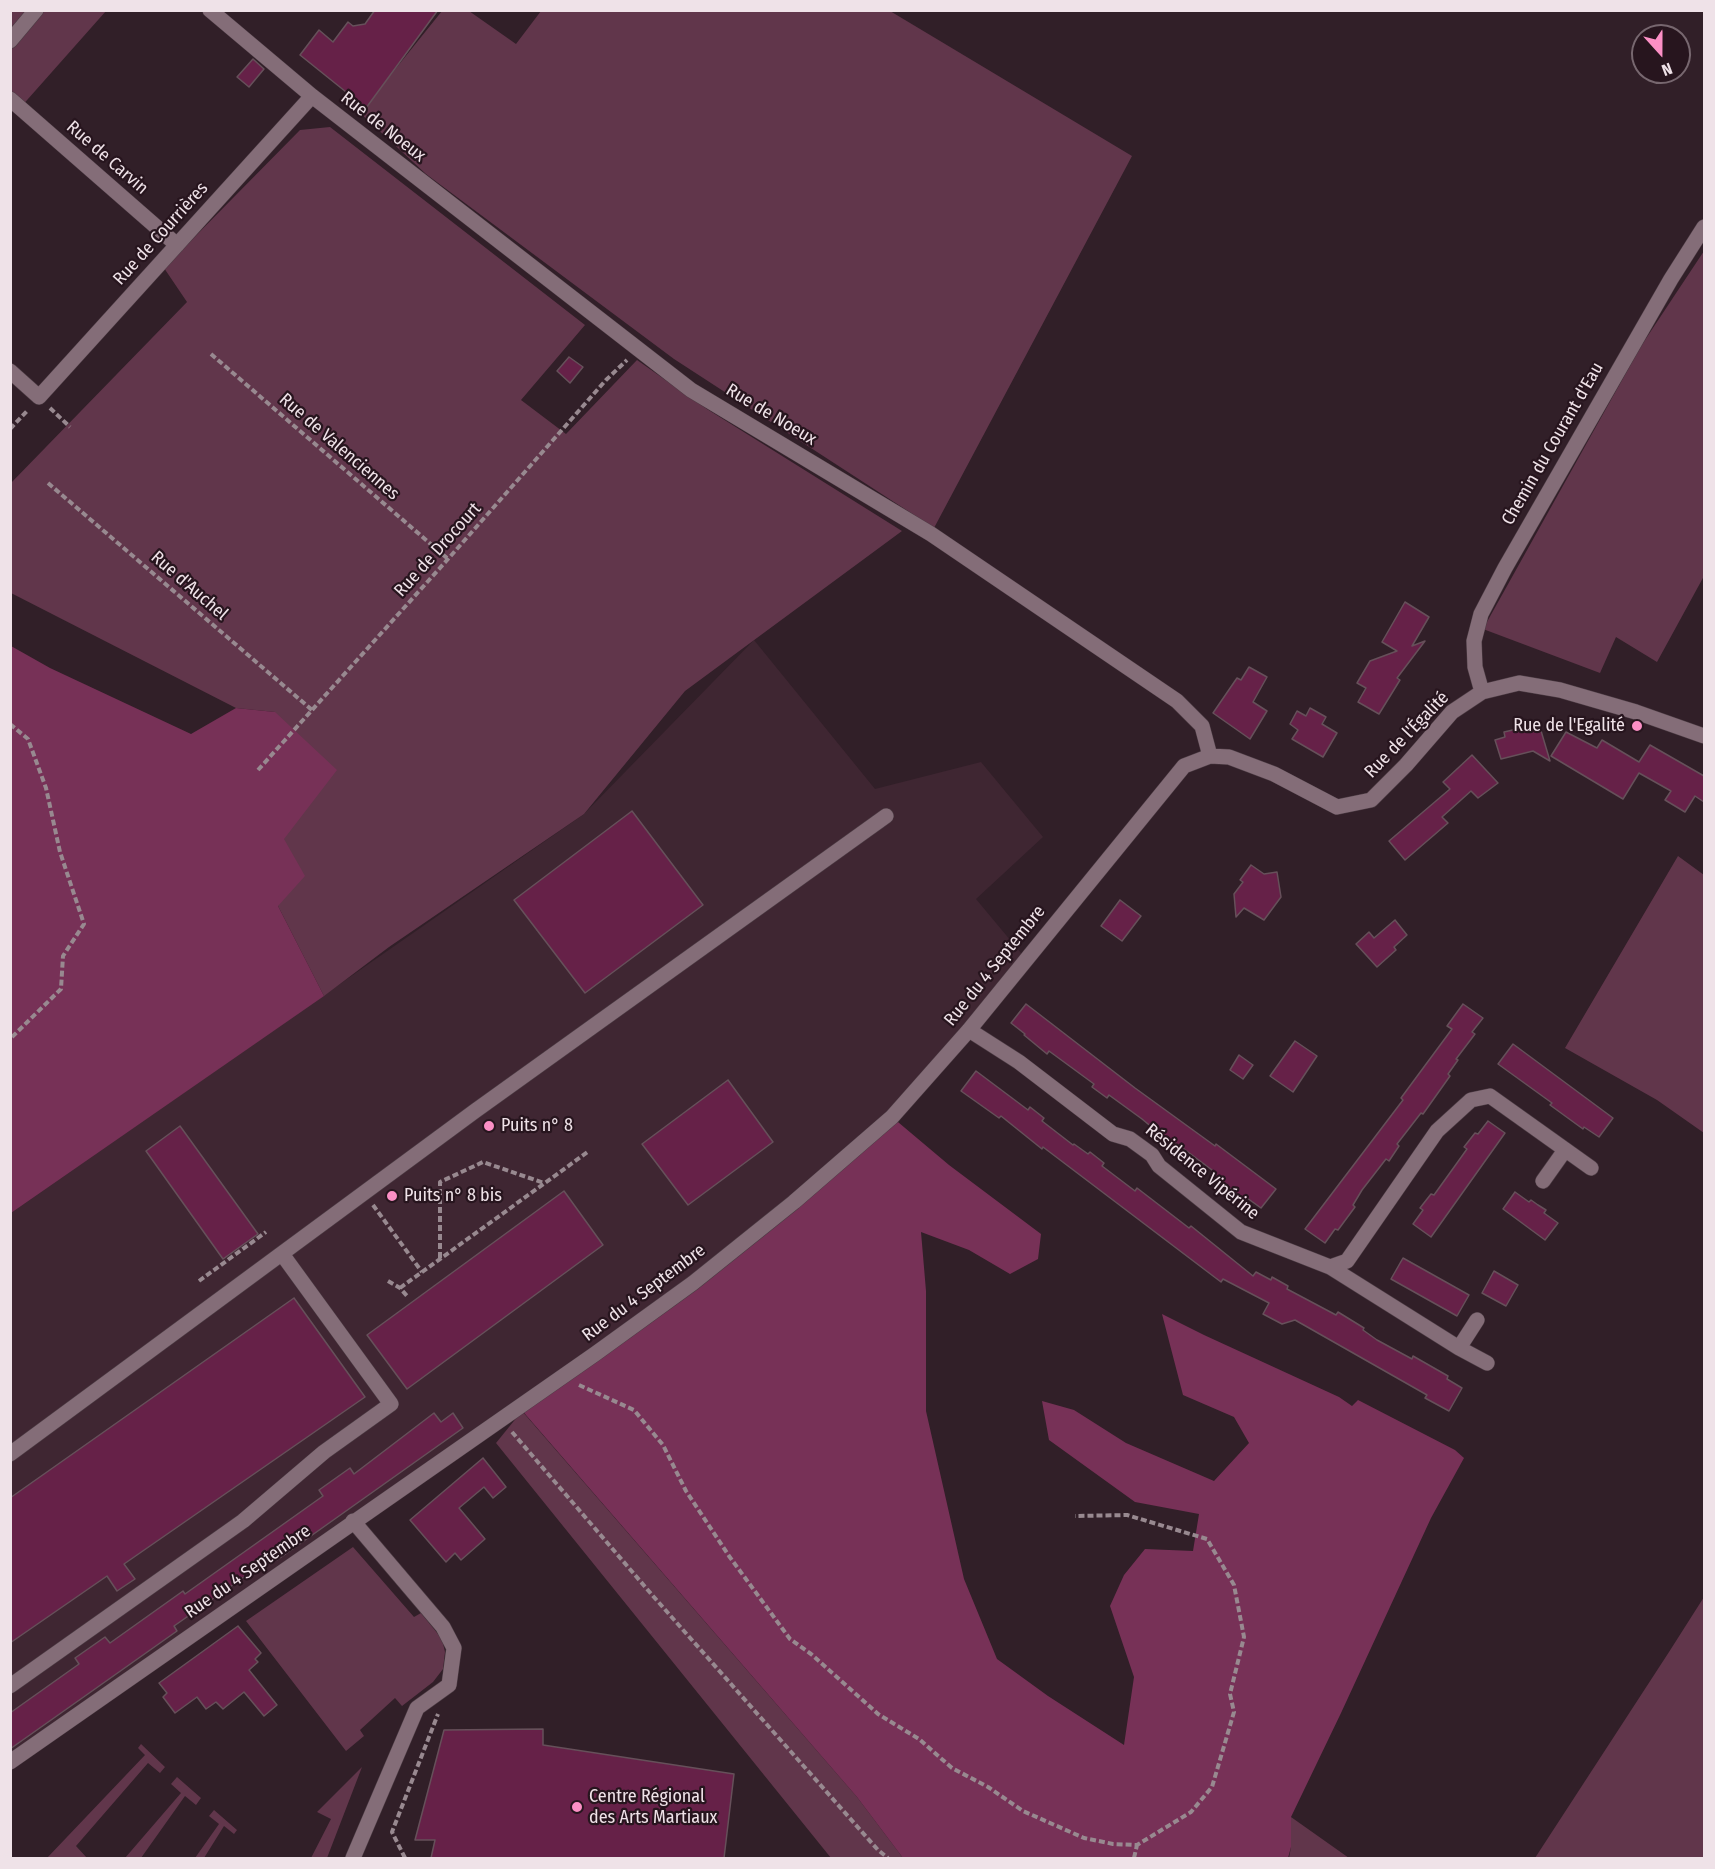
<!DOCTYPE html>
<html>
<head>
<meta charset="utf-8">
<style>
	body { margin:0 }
	#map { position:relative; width:1715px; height:1869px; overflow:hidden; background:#311f28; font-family:"Fira Sans Condensed",sans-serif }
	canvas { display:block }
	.frame { position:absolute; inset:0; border:12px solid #efe2e8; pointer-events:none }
	.north { position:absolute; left:1631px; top:24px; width:60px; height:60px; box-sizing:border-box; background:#27151e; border:2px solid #77676f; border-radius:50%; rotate:159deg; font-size:16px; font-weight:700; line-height:24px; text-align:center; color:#efe2e8 }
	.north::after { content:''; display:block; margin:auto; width:21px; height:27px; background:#fb8fc5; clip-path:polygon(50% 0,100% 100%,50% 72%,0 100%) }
</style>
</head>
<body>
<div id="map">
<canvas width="1715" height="1869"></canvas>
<div class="frame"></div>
<div class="north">N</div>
</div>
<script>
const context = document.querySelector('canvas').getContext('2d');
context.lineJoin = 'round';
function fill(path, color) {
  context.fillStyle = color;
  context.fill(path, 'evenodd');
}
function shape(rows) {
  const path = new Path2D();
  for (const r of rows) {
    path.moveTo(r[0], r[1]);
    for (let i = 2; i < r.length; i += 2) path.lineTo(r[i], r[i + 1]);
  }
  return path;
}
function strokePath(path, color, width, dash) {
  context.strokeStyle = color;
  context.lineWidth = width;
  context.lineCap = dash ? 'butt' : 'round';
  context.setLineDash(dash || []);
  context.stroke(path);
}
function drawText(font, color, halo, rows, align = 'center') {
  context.font = font + ' "Fira Sans Condensed",sans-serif';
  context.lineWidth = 4.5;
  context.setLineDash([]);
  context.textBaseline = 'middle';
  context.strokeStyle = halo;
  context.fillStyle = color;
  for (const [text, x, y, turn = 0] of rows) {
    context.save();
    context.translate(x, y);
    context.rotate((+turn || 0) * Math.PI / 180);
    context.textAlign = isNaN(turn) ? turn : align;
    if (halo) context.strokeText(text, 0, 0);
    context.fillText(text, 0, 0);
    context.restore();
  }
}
fill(shape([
	[754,640,875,789,981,762,1043,837,976,899,1026,959,892,1117,693,1283,11,1762,11,1213,584,814]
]), '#3f2632');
fill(shape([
	[11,11,106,11,20,108,11,99],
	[442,11,469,11,516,44,541,11,890,11,1132,156,934,528,674,359,426,174,360,113],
	[330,127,585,325,521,400,566,434,637,360,707,409,902,531,685,691,584,814,389,947,324,996,278,906,284,839,275,712,236,708,11,593,10,484,187,302,164,268,300,130],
	[1704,251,1704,576,1657,662,1616,637,1600,673,1483,629,1641,346],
	[1678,856,1704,875,1704,1133,1657,1100,1565,1048],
	[522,1411,857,1797,903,1858,831,1858,496,1443],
	[353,1547,414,1617,421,1613,442,1639,445,1652,443,1669,433,1682,402,1706,395,1698,360,1730,364,1736,346,1751,246,1621],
	[1704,1597,1704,1858,1535,1858,1669,1652],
	[141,1744,165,1767,160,1773,148,1763,76,1846,87,1858,47,1858,145,1755,138,1748],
	[362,1767,327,1858,311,1858,331,1819,317,1812],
	[177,1777,201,1798,196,1805,185,1796,141,1858,125,1858,181,1793,171,1784],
	[214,1810,237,1830,234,1834,224,1826,204,1858,195,1858,219,1824,209,1816],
	[1291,1817,1349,1858,1289,1858,1291,1847]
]), '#61364b');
fill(shape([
	[11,646,50,668,191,734,236,708,275,712,337,770,284,839,305,876,278,906,324,996,11,1213],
	[892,1117,949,1165,1041,1234,1038,1259,1010,1274,969,1250,921,1232,926,1291,926,1411,964,1579,997,1659,1048,1696,1124,1745,1134,1677,1110,1606,1124,1575,1145,1549,1193,1551,1199,1514,1135,1502,1049,1440,1042,1401,1074,1410,1126,1443,1214,1481,1249,1443,1234,1417,1183,1395,1162,1314,1204,1335,1339,1397,1352,1406,1358,1400,1455,1450,1464,1458,1431,1518,1341,1713,1291,1817,1291,1847,1288,1858,903,1858,857,1797,519,1407,595,1354]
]), '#773157');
const building = shape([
	[375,10,438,10,366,108,300,55,319,30,333,42,348,22,353,26,365,24,375,10],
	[253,59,264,69,249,87,237,77,253,59],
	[569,357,583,367,570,383,557,371,569,357],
	[1405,602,1429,617,1412,646,1425,641,1397,678,1400,680,1379,714,1358,702,1366,688,1357,683,1370,661,1397,651,1382,642,1405,602],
	[1249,667,1267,677,1253,702,1267,711,1250,739,1213,713,1237,678,1241,680,1249,667],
	[1310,708,1326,717,1322,724,1337,733,1323,757,1292,739,1298,730,1290,724,1297,711,1306,716,1310,708],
	[1539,724,1550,761,1533,751,1501,759,1495,740,1505,737,1504,732,1539,724],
	[1566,732,1597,748,1602,740,1639,762,1650,745,1704,776,1704,802,1695,796,1685,812,1665,800,1671,791,1639,773,1623,799,1551,756,1566,732],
	[1472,755,1498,783,1478,798,1471,791,1442,817,1448,823,1405,860,1389,841,1450,789,1443,782,1472,755],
	[632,811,703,905,585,993,514,900,632,811],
	[1251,865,1264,874,1277,872,1281,897,1264,920,1244,908,1236,917,1234,894,1243,882,1240,880,1251,865],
	[1120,900,1141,916,1122,941,1101,926,1120,900],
	[1395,920,1407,935,1394,947,1396,950,1377,967,1356,944,1369,932,1374,938,1395,920],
	[1026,1004,1135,1088,1215,1146,1216,1144,1276,1189,1261,1208,1247,1198,1245,1200,1214,1176,1216,1173,1184,1149,1170,1140,1168,1142,1153,1131,1154,1129,1142,1119,1109,1095,1107,1098,1092,1087,1094,1084,1049,1051,1047,1054,1024,1035,1025,1034,1011,1023,1026,1004],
	[1463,1004,1483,1018,1472,1032,1475,1034,1456,1059,1458,1060,1448,1074,1450,1076,1423,1114,1421,1113,1397,1144,1399,1146,1389,1161,1386,1159,1362,1190,1353,1205,1355,1207,1338,1230,1335,1229,1325,1243,1305,1229,1403,1100,1401,1098,1452,1029,1447,1026,1463,1004],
	[1295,1041,1317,1056,1293,1092,1270,1076,1295,1041],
	[1513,1044,1613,1118,1599,1137,1584,1127,1583,1129,1550,1105,1552,1103,1498,1064,1513,1044],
	[1239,1055,1253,1065,1243,1079,1230,1070,1239,1055],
	[976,1071,1028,1110,1030,1107,1044,1118,1042,1121,1073,1145,1074,1144,1088,1154,1090,1152,1104,1163,1102,1166,1135,1191,1137,1188,1189,1228,1191,1226,1253,1276,1256,1272,1271,1280,1272,1277,1288,1286,1287,1289,1336,1315,1338,1312,1364,1328,1363,1330,1377,1340,1412,1359,1413,1356,1448,1376,1447,1379,1462,1388,1449,1411,1425,1398,1427,1395,1295,1320,1282,1324,1263,1314,1269,1303,1223,1279,1221,1282,1043,1147,1042,1149,1001,1116,999,1118,961,1091,976,1071],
	[728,1080,773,1142,688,1205,642,1144,728,1080],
	[1488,1121,1505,1133,1431,1237,1413,1224,1423,1210,1420,1208,1431,1194,1434,1195,1457,1163,1467,1149,1464,1147,1475,1133,1478,1134,1488,1121],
	[180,1126,258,1234,223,1259,146,1151,180,1126],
	[564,1191,603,1245,407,1389,367,1335,564,1191],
	[1515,1192,1529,1202,1531,1200,1538,1205,1546,1210,1544,1213,1558,1223,1545,1240,1503,1209,1515,1192],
	[1403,1258,1469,1295,1457,1316,1391,1279,1403,1258],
	[1494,1271,1518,1285,1506,1306,1482,1293,1494,1271],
	[294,1298,365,1397,124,1564,135,1579,117,1591,107,1576,10,1643,10,1498,294,1298],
	[434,1413,441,1422,453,1413,463,1428,277,1560,274,1556,174,1626,177,1631,10,1749,10,1713,79,1664,75,1658,105,1637,110,1643,183,1591,185,1594,323,1496,319,1490,350,1468,354,1474,434,1413],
	[483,1458,506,1487,493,1498,484,1487,459,1508,485,1539,461,1560,455,1553,446,1562,410,1520,483,1458],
	[238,1626,261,1653,255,1659,258,1662,249,1670,277,1705,264,1716,244,1692,223,1709,216,1702,206,1709,197,1697,175,1713,163,1697,167,1693,159,1683,238,1626],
	[543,1729,543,1745,734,1774,724,1858,431,1858,435,1840,415,1840,444,1730,543,1729]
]);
fill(building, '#662148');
strokePath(building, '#66505a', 1.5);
const minor = shape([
	[210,10,312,96,691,390,931,534,1177,701,1202,726,1210,756],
	[10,41,36,10],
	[10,99,177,245],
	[10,371,39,397,312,96],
	[1482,692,1475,667,1474,641,1481,614,1505,568,1671,279,1704,227],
	[969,1030,1019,1062,1113,1134,1130,1139,1152,1155,1159,1166,1241,1232,1330,1267,1459,1348,1487,1363],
	[1543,1181,1565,1150],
	[1330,1267,1347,1261,1437,1131,1471,1100,1490,1096,1591,1168],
	[1459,1348,1477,1320],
	[10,1454,475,1111,886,816],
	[10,1686,243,1521,324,1452,391,1404,282,1254],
	[10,1762,595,1354,693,1283,794,1202,892,1117,969,1030,1184,766,1210,756,1229,757,1274,774,1337,807,1371,800,1406,765,1452,712,1482,692,1519,683,1560,690,1636,712,1704,736],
	[353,1858,417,1708,449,1685,454,1648,443,1627,353,1521]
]);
strokePath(minor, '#4c3c44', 16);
strokePath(shape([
	[211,354,448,559],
	[50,408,70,427],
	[10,429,28,410],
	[48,483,312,710],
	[10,724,28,739,46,788,60,852,84,924,63,956,61,989,10,1039],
	[258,770,448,559,606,380,627,360],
	[373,1205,422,1272],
	[440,1258,440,1182,483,1162,544,1183],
	[199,1281,266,1232],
	[388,1281,400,1288,408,1297],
	[400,1288,589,1151],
	[579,1385,634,1410,663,1445,686,1491,729,1556,790,1639,811,1654,878,1714,919,1739,952,1768,988,1787,1023,1811,1084,1838,1113,1844,1137,1845,1191,1812,1212,1787,1234,1712,1230,1694,1244,1637,1234,1585,1207,1539,1127,1515,1075,1516],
	[512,1432,653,1596,878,1850,888,1858],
	[405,1858,392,1832,438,1714],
	[1134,1858,1137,1845]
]), '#988990', 4, [6, 3]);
strokePath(minor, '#846d78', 15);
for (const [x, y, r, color] of [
	[1637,726,6,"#fb8fc5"],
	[489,1126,6,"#fb8fc5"],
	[392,1196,6,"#fb8fc5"],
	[577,1807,6,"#fb8fc5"]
]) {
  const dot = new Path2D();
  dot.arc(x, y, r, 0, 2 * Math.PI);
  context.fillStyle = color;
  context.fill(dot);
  strokePath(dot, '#27151e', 2);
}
drawText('18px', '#efe2e8', '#27151e', [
	["Rue de Noeux",383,127,38],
	["Rue de Carvin",107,158,41],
	["Rue de Courrières",161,234,-48],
	["Rue de Noeux",771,415,31],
	["Chemin du Courant d'Eau",1553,444,-60],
	["Rue de Valenciennes",339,447,41],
	["Rue de Drocourt",438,550,-48],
	["Rue d'Auchel",189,586,41],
	["Rue de l'Égalité",1407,735,-46],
	["Rue du 4 Septembre",995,966,-51],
	["Résidence Vipérine",1202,1172,39],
	["Rue du 4 Septembre",644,1293,-37],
	["Rue du 4 Septembre",248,1572,-35]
]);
drawText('18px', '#efe2e8', '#27151e', [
	["Rue de l'Egalité",1625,726,"right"],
	["Puits n° 8",501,1126],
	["Puits n° 8 bis",404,1196],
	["Centre Régional",589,1797],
	["des Arts Martiaux",589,1818]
], 'left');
</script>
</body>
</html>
